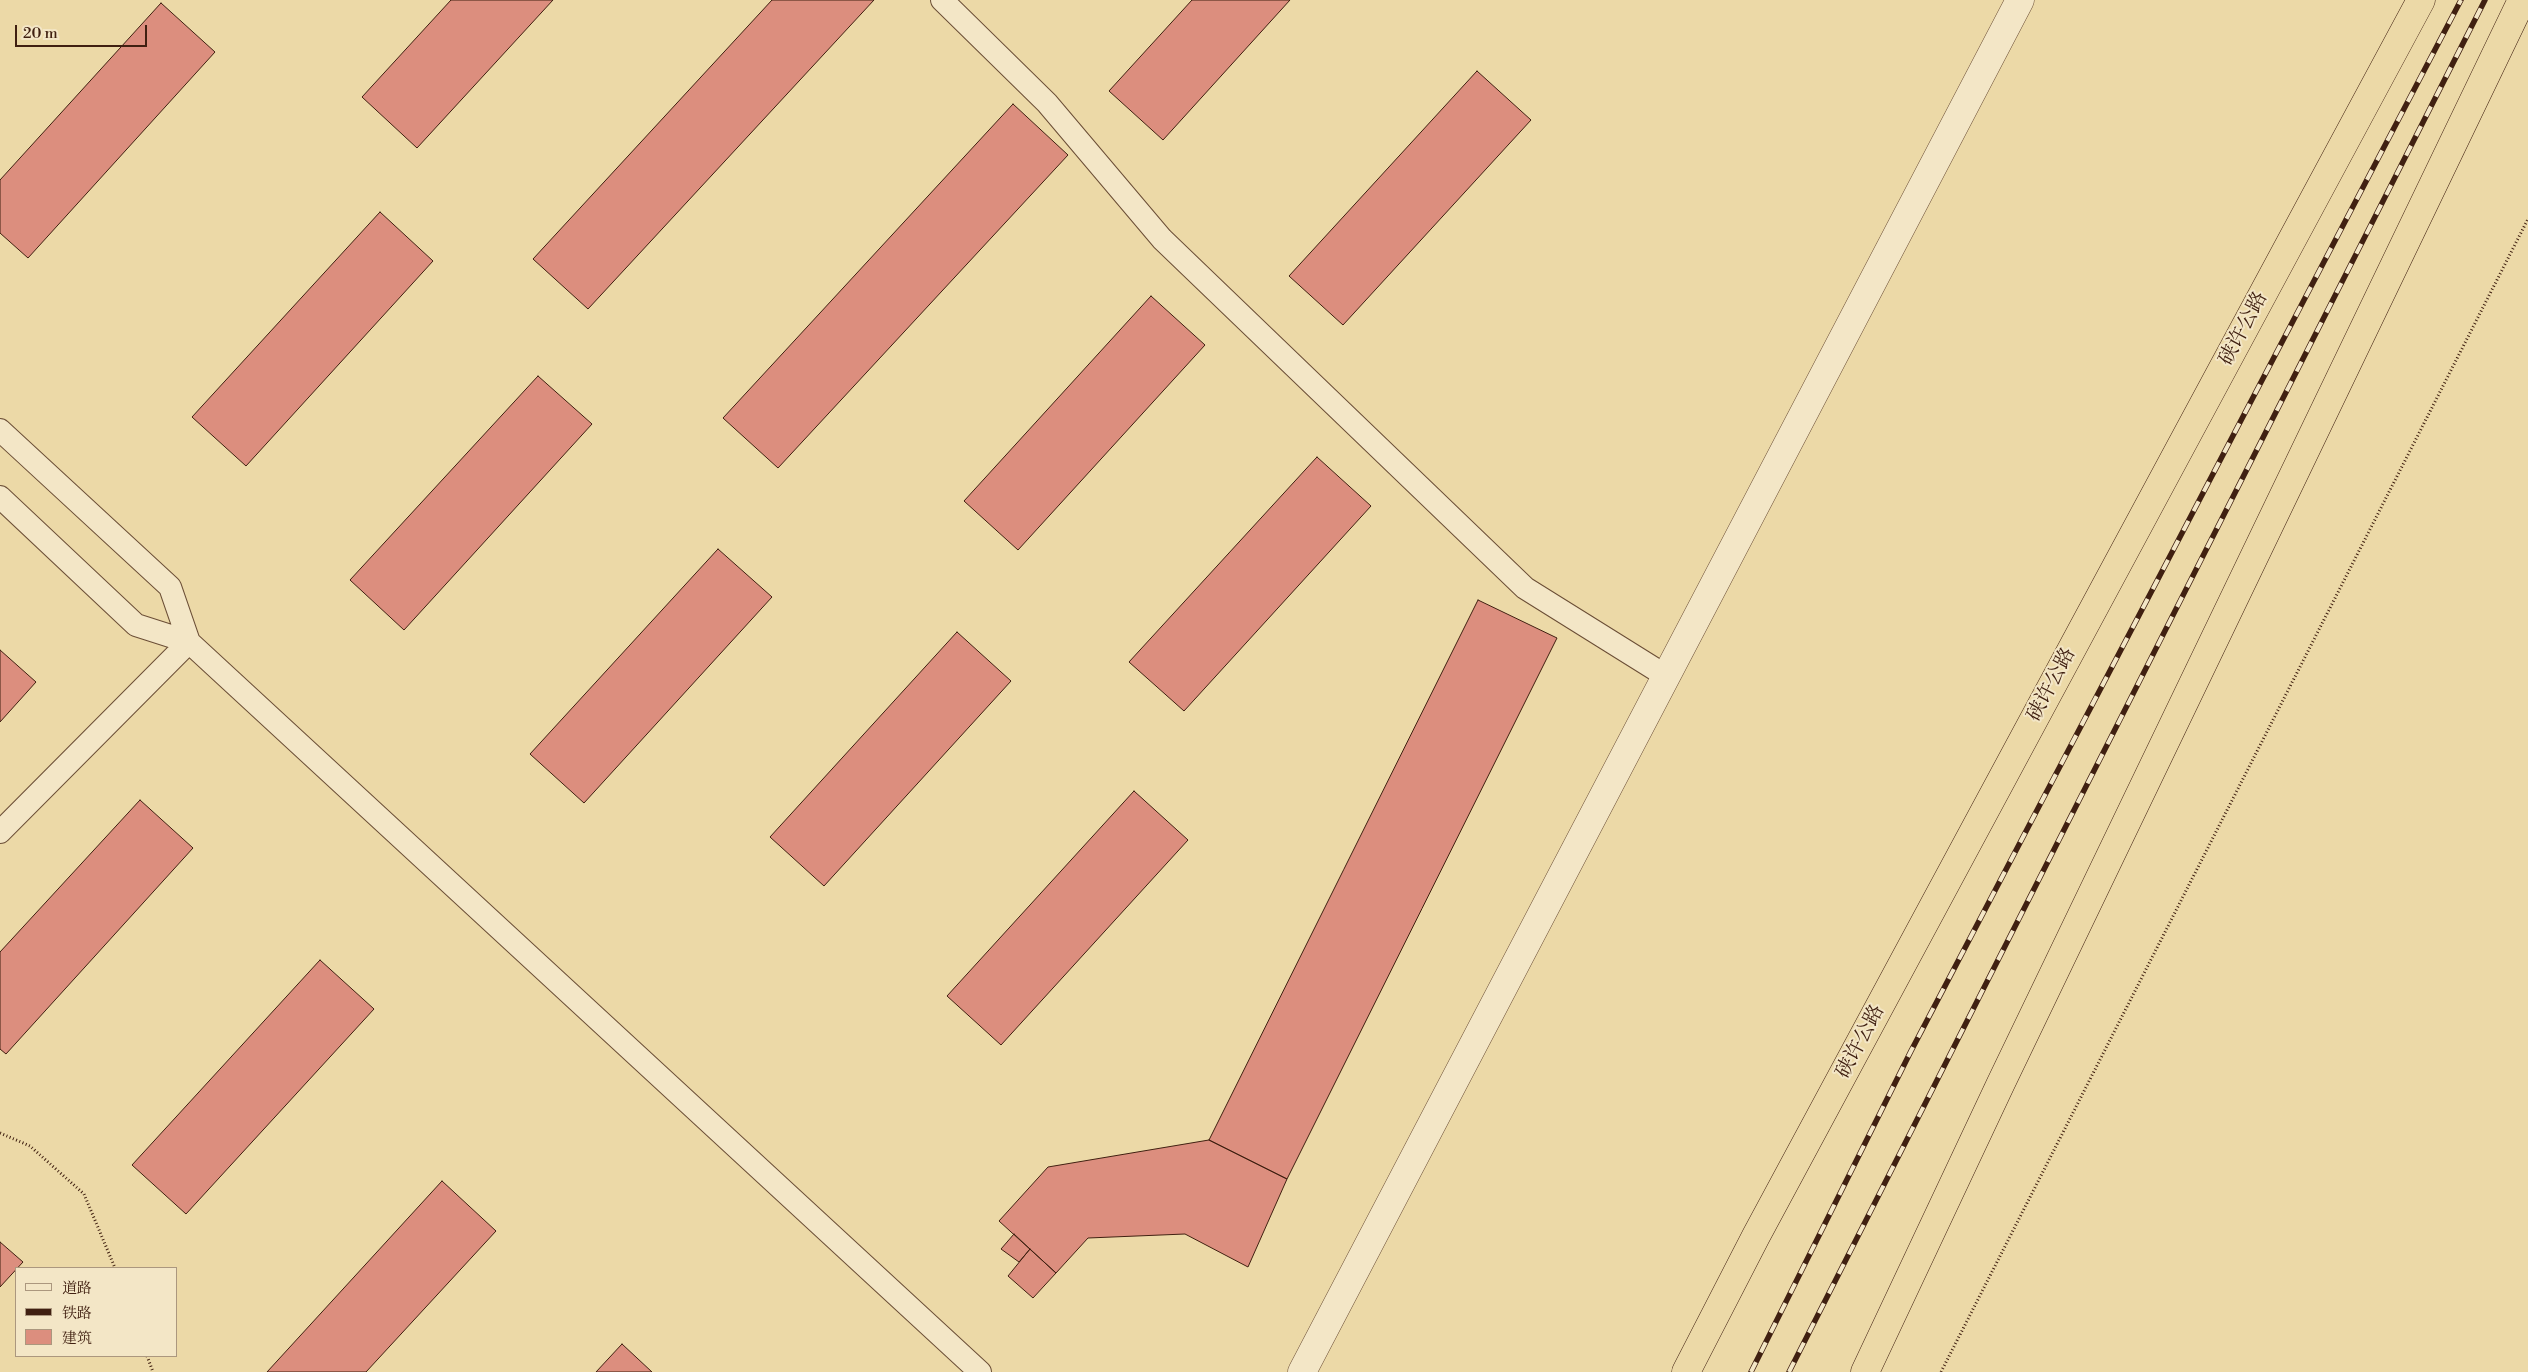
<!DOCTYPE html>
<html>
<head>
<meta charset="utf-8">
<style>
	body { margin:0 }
	#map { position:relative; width:2528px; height:1372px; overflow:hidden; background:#ecd9a7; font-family:"Libre Bodoni","Noto Serif SC",serif }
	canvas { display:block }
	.legend { position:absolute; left:15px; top:1267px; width:162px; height:90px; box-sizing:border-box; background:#f3e6c6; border:1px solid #ab977e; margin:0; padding:6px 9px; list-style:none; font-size:15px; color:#402011 }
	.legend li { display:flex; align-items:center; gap:10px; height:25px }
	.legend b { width:25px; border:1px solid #ab977e }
	.scale { position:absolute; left:15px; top:25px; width:132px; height:22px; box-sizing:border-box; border:2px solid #402011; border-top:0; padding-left:6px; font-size:15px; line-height:18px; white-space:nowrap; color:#402011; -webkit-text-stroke:4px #f3e6c6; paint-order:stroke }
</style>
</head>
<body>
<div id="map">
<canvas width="2528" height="1372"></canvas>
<ul class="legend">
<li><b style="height:6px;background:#f3e6c6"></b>道路</li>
<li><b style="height:6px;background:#402011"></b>铁路</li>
<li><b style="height:14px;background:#dc8e7e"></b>建筑</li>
</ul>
<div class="scale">20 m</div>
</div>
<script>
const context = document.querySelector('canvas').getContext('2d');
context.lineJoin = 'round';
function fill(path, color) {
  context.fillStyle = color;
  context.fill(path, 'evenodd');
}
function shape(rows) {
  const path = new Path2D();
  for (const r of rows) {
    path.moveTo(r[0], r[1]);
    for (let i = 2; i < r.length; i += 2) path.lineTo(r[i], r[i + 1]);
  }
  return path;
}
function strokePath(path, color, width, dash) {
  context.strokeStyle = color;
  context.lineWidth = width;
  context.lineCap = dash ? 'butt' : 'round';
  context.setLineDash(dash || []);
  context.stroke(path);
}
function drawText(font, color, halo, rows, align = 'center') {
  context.font = font + ' "Libre Bodoni","Noto Serif SC",serif';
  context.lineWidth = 4;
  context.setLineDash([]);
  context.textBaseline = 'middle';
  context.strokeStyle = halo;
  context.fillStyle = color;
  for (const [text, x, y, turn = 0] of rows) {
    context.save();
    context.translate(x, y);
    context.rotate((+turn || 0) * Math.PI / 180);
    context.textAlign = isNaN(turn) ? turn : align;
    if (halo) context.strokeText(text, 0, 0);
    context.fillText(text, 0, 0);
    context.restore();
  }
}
const building = shape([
	[451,0,553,0,417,148,362,97,451,0],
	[772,0,874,0,588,309,533,259,772,0],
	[1192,0,1290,0,1163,140,1109,91,1192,0],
	[161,3,215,52,28,258,0,233,0,180,161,3],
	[1477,71,1531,120,1343,325,1289,276,1477,71],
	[1013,104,1068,155,778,468,723,418,1013,104],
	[380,212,433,261,246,466,192,417,380,212],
	[1151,296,1205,345,1018,550,964,501,1151,296],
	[538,376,592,424,404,630,350,580,538,376],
	[1317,457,1371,506,1184,711,1129,662,1317,457],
	[718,549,772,597,584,803,530,754,718,549],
	[1478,600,1557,638,1287,1179,1209,1140,1478,600],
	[957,632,1011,681,824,886,770,837,957,632],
	[0,650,36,682,0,722,0,650],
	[1134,791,1188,840,1001,1045,947,996,1134,791],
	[140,800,193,848,6,1054,0,1049,0,952,140,800],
	[320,960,374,1009,186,1214,132,1165,320,960],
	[1209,1140,1287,1179,1248,1267,1185,1234,1088,1238,1056,1273,999,1221,1048,1167,1209,1140],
	[442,1181,496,1231,366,1372,267,1372,442,1181],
	[1014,1234,1030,1249,1019,1262,1001,1249,1014,1234],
	[0,1242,23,1262,0,1287,0,1242],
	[1030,1249,1056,1273,1033,1298,1008,1276,1030,1249],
	[622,1344,652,1372,596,1372,622,1344]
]);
fill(building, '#dc8e7e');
strokePath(building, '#402011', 1);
const lane = shape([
	[942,0,1047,103,1162,239,1525,588,1666,676],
	[0,430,170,587,189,642],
	[0,497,136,625,189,642,980,1372],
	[0,832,189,642]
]);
const street = shape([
	[1302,1372,2020,0]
]);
const highway = shape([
	[1686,1372,1756,1236,2421,0],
	[1865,1372,2001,1083,2522,0]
]);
strokePath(lane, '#6b4e36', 24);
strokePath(street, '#6b4e36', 29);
strokePath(highway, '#402011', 29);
strokePath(shape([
	[0,1133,30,1146,84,1194,115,1268],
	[147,1356,153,1372],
	[1941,1372,2528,219]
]), '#402011', 3, [1, 2.5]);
strokePath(lane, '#f3e6c6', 22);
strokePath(street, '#f3e6c6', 28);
strokePath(highway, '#ecd9a7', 28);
const rail = shape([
	[1751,1372,1911,1051,2461,0],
	[1789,1372,2485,0]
]);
strokePath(rail, '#402011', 5.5);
strokePath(rail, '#f3e6c6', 4, [11]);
drawText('20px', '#402011', '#f3e6c6', [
	["硖许公路",2244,329,-62],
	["硖许公路",2052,685,-62],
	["硖许公路",1861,1042,-62]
]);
</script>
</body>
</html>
